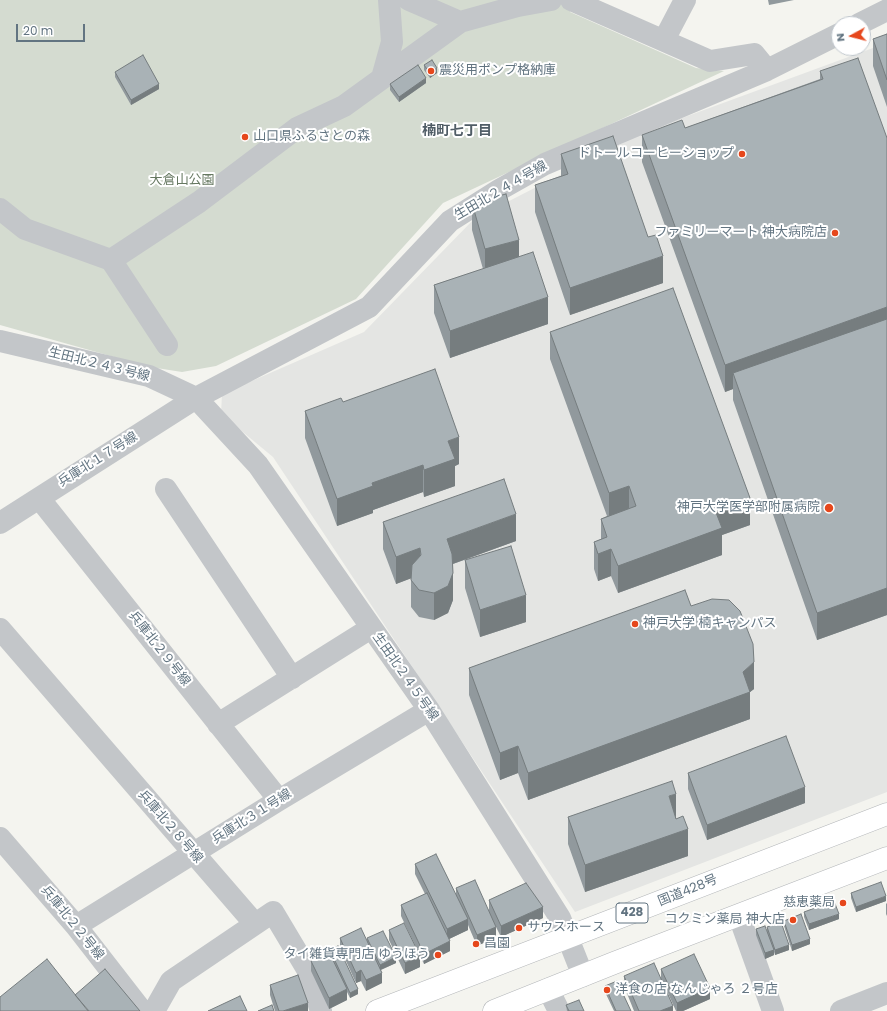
<!DOCTYPE html>
<html>
<head>
<meta charset="utf-8">
<style>
	body { margin:0 }
	#map { position:relative; width:887px; height:1011px; overflow:hidden; background:#f4f4ef; font-family:Poppins,sans-serif }
	canvas { display:block }
	.north { position:absolute; left:831px; top:16px; width:40px; height:40px; box-sizing:border-box; background:#fff; border:1px solid #c0c7cd; border-radius:50%; rotate:263deg; font-size:11px; font-weight:700; line-height:16px; text-align:center; color:#627481 }
	.north::after { content:''; display:block; margin:auto; width:14px; height:18px; background:#e6471c; clip-path:polygon(50% 0,100% 100%,50% 72%,0 100%) }
	.scale { position:absolute; left:16px; top:24px; width:69px; height:18px; box-sizing:border-box; border:2px solid #627481; border-top:0; padding-left:5px; font-size:12px; line-height:14px; white-space:nowrap; color:#627481; -webkit-text-stroke:3px #fff; paint-order:stroke }
</style>
</head>
<body>
<div id="map">
<canvas width="887" height="1011"></canvas>
<div class="north">N</div>
<div class="scale">20 m</div>
</div>
<script>
const context = document.querySelector('canvas').getContext('2d');
context.lineJoin = 'round';
function fill(path, color) {
  context.fillStyle = color;
  context.fill(path, 'evenodd');
}
function shape(rows) {
  const path = new Path2D();
  for (const r of rows) {
    path.moveTo(r[0], r[1]);
    for (let i = 2; i < r.length; i += 2) path.lineTo(r[i], r[i + 1]);
  }
  return path;
}
function strokePath(path, color, width, dash) {
  context.strokeStyle = color;
  context.lineWidth = width;
  context.lineCap = dash ? 'butt' : 'round';
  context.setLineDash(dash || []);
  context.stroke(path);
}
function drawText(font, color, halo, rows, align = 'center') {
  context.font = font + ' Poppins,"Noto Sans JP",sans-serif';
  context.lineWidth = 4;
  context.setLineDash([]);
  context.textBaseline = 'middle';
  context.strokeStyle = halo;
  context.fillStyle = color;
  for (const [text, x, y, turn = 0] of rows) {
    context.save();
    context.translate(x, y);
    context.rotate((+turn || 0) * Math.PI / 180);
    context.textAlign = isNaN(turn) ? turn : align;
    if (halo) context.strokeText(text, 0, 0);
    context.fillText(text, 0, 0);
    context.restore();
  }
}
fill(shape([
	[887,40,887,792,575,912,273,457,221,414,222,394,364,332,474,219,644,132,873,48]
]), '#e4e5e3');
fill(shape([
	[0,0,574,0,570,12,696,68,724,71,443,203,356,299,216,366,182,372,150,367,0,325]
]), '#d4dbd0');
const highway = shape([
	[377,1011,887,814],
	[494,1011,614,963,887,858]
]);
strokePath(highway, '#b3b6b9', 23);
strokePath(shape([
	[409,0,460,22],
	[571,0,710,61,754,54,767,70],
	[859,24,887,10],
	[664,40,685,0],
	[382,78,392,42,389,0],
	[0,209,25,229,111,260,167,345],
	[111,260,199,202,297,128,344,106,460,22,518,6,551,0],
	[0,341,149,376,196,398,258,465,429,710,560,918,583,976],
	[166,489,292,678],
	[39,498,279,800],
	[0,523,196,398,369,307,450,221,499,190,545,164,767,70,839,34],
	[0,629,255,924],
	[218,724,371,628],
	[0,838,76,926,142,1011],
	[739,916,773,1011],
	[76,926,279,800,429,710],
	[548,989,559,1011],
	[154,1011,171,981,273,912,307,969,321,1011],
	[841,1011,887,993]
]), '#c3c6c9', 22);
strokePath(highway, '#fff', 22);
fill(shape([
	[768,0,794,0,769,5],
	[887,34,887,107,873,66,873,39],
	[424,65,437,73,430,78,424,70],
	[820,71,887,138,887,615,817,640,733,400,733,389,725,392,642,162,642,135,685,128,820,79],
	[115,72,159,89,131,105,115,77],
	[426,83,399,102,390,90,390,84],
	[561,154,663,283,570,315,535,212,535,185,561,176],
	[472,203,519,257,548,324,450,358,434,313,434,285,483,269,472,230],
	[550,332,750,525,722,535,722,555,618,593,611,576,598,581,594,569,594,542,601,539,601,519,607,516,550,359],
	[343,402,459,464,455,466,455,486,424,497,423,492,373,510,373,513,337,526,305,438,305,411],
	[383,522,516,541,453,564,453,600,448,613,434,620,419,617,411,607,411,578,396,584,383,549],
	[465,560,526,622,480,637,465,588],
	[691,606,754,689,750,692,750,719,528,800,518,773,500,780,469,695,469,668],
	[688,773,805,803,707,840,688,789],
	[568,817,676,819,688,856,585,892,568,844],
	[415,864,456,895,456,888,489,910,489,900,543,918,501,937,493,921,496,937,477,946,468,925,468,930,449,939,450,951,424,964,401,916,401,905,425,894,415,874],
	[851,893,886,901,856,912,851,898],
	[887,903,887,916,886,914,886,904],
	[804,912,839,919,809,930,804,917],
	[784,921,810,944,792,951,784,926],
	[767,927,789,950,775,955,774,952,774,955,765,959,756,935,756,929,767,931],
	[389,930,420,967,405,974,389,940],
	[340,938,367,941,367,938,396,963,381,970,382,983,366,991,361,981,356,983,340,948],
	[330,950,358,994,350,998,347,992,347,1000,329,1009,311,971,311,961,330,953],
	[661,969,710,999,683,1011,676,1011,667,991,673,1011,634,1011,624,986,624,976,661,978],
	[270,985,308,1011,275,1011,270,995],
	[605,986,631,1011,614,1011,605,992],
	[566,1005,584,1011,567,1011]
]), '#91999d');
fill(shape([
	[437,68,437,73,430,78,430,73],
	[426,78,426,83,399,102,399,97],
	[159,84,159,89,131,105,131,100],
	[519,240,519,267,485,276,485,249],
	[663,256,663,283,570,315,570,288],
	[548,297,548,324,450,358,450,331],
	[887,307,887,334,733,373,733,389,725,392,725,365],
	[459,437,459,464,455,466,455,486,424,497,424,470,448,441],
	[423,465,423,492,373,510,373,513,337,526,337,499,372,483],
	[629,486,629,513,609,520,609,493],
	[750,498,750,525,722,535,722,555,618,593,618,566,715,510],
	[516,514,516,541,447,566,447,539],
	[420,548,420,575,396,584,396,557],
	[611,549,611,576,598,581,598,554],
	[453,573,453,600,448,613,434,620,434,593],
	[887,588,887,615,817,640,817,613],
	[526,595,526,622,480,637,480,610],
	[754,662,754,689,750,692,750,719,528,800,528,773,743,672],
	[518,746,518,773,500,780,500,753],
	[805,787,805,803,707,840,707,825],
	[676,794,676,821,669,796],
	[688,829,688,856,585,892,585,865],
	[886,896,886,901,856,912,856,907],
	[543,907,543,918,501,937,501,926],
	[839,914,839,919,809,930,809,924],
	[468,919,468,930,447,940,447,929],
	[496,927,496,937,477,946,477,935],
	[810,939,810,944,792,951,792,945],
	[450,941,450,951,424,964,424,954],
	[789,945,789,950,775,955,775,950],
	[774,950,774,955,765,959,765,953],
	[420,956,420,967,405,974,405,963],
	[396,957,396,963,380,970,380,965],
	[361,970,361,981,356,983,356,973],
	[382,973,382,983,366,991,366,980],
	[710,988,710,999,683,1011,677,1011,677,1003],
	[347,989,347,1000,329,1009,329,998],
	[358,989,358,994,350,998,350,993],
	[308,1003,308,1011,283,1011],
	[673,1006,673,1011,660,1011]
]), '#767d7f');
const building = shape([
	[887,34,887,80,873,39,887,34],
	[143,55,159,84,131,100,115,72,143,55],
	[858,58,887,138,887,307,725,365,642,135,682,120,685,128,823,79,820,71,858,58],
	[432,60,437,68,430,73,424,65,432,60],
	[418,65,426,78,399,97,390,84,418,65],
	[613,136,648,237,656,235,663,256,570,288,535,185,568,174,561,154,613,136],
	[506,194,519,240,485,249,472,203,506,194],
	[533,252,548,297,450,331,434,285,533,252],
	[673,288,750,498,715,510,722,528,618,566,611,549,598,554,594,542,607,537,601,519,636,506,629,486,609,493,550,332,673,288],
	[887,319,887,588,817,613,733,373,887,319],
	[435,369,459,437,448,441,455,459,424,470,423,465,372,483,373,486,337,499,305,411,341,398,343,402,435,369],
	[504,479,516,514,447,539,452,554,453,573,448,586,434,593,419,590,411,580,412,565,421,555,420,548,396,557,383,522,504,479],
	[511,546,526,595,480,610,465,560,511,546],
	[685,590,691,606,712,599,729,600,740,611,753,644,754,662,743,672,750,692,528,773,518,746,500,753,469,668,685,590],
	[786,736,805,787,707,825,688,773,786,736],
	[672,781,676,794,669,796,676,819,683,816,688,829,585,865,568,817,672,781],
	[436,854,468,919,447,929,415,864,436,854],
	[475,880,496,927,477,935,456,888,475,880],
	[881,882,886,896,856,907,851,893,881,882],
	[526,883,543,907,501,926,489,900,526,883],
	[427,893,450,941,424,954,401,905,427,893],
	[834,901,839,914,809,924,804,912,834,901],
	[801,914,810,939,792,945,784,921,801,914],
	[781,922,789,945,775,950,767,927,781,922],
	[404,923,420,956,405,963,389,930,404,923],
	[765,926,774,950,765,953,756,929,765,926],
	[361,928,382,973,366,980,361,970,356,973,340,938,361,928],
	[383,931,396,957,380,965,367,938,383,931],
	[338,946,358,989,350,993,330,950,338,946],
	[329,952,347,989,329,998,311,961,329,952],
	[694,954,710,988,677,1003,661,969,694,954],
	[47,959,88,1011,0,1011,0,997,47,959],
	[654,963,673,1006,660,1011,639,1011,624,976,654,963],
	[105,969,140,1011,89,1011,75,995,105,969],
	[298,975,308,1003,283,1011,279,1011,270,985,298,975],
	[617,981,631,1011,616,1011,605,986,617,981],
	[240,996,247,1011,208,1011,240,996],
	[579,1000,584,1011,569,1011,566,1005,579,1000],
	[272,1005,274,1011,258,1011,272,1005]
]);
fill(building, '#a9b2b6');
strokePath(building, '#767d7f', 1);
for (const [x, y, r, color] of [
	[431,71,4,"#e6471c"],
	[245,137,4,"#e6471c"],
	[742,154,4,"#e6471c"],
	[835,233,4,"#e6471c"],
	[829,508,5,"#e6471c"],
	[635,624,4,"#e6471c"],
	[843,903,4,"#e6471c"],
	[793,920,4,"#e6471c"],
	[519,928,4,"#e6471c"],
	[476,944,4,"#e6471c"],
	[438,955,4,"#e6471c"],
	[607,990,4,"#e6471c"]
]) {
  const dot = new Path2D();
  dot.arc(x, y, r, 0, 2 * Math.PI);
  context.fillStyle = color;
  context.fill(dot);
  strokePath(dot, '#fff', 1.5);
}
for (const [x, y, w] of [
	[632,913,32]
]) {
  const box = new Path2D();
  box.roundRect(x - w / 2, y - 10, w, 20, 3);
  context.fillStyle = '#fff';
  context.fill(box);
  strokePath(box, '#627481', 1);
}
drawText('bold 12px', '#627481', null, [
	["428",632,913]
]);
drawText('13px', '#627481', '#fff', [
	["震災用ポンプ格納庫",439,71],
	["山口県ふるさとの森",253,137],
	["ドトールコーヒーショップ",734,154,"right"],
	["ファミリーマート 神大病院店",827,233,"right"],
	["神戸大学医学部附属病院",820,508,"right"],
	["神戸大学 楠キャンパス",643,624],
	["慈恵薬局",835,903,"right"],
	["コクミン薬局 神大店",785,920,"right"],
	["サウスホース",527,928],
	["昌園",484,944],
	["タイ雑貨専門店 ゆうほう",430,955,"right"],
	["洋食の店 なんじゃろ ２号店",615,990]
], 'left');
drawText('13px', '#667861', '#fff', [
	["大倉山公園",182,181]
]);
drawText('13px', '#627481', '#fff', [
	["生田北２４４号線",501,191,-30],
	["生田北２４３号線",99,365,14],
	["兵庫北１７号線",98,460,-32],
	["兵庫北２９号線",159,649,52],
	["生田北２４５号線",405,677,55],
	["兵庫北３１号線",252,817,-32],
	["兵庫北２８号線",170,827,49],
	["国道428号",688,891,-22],
	["兵庫北２２号線",72,923,51]
]);
drawText('bold 14px', '#505d66', '#fff', [
	["楠町七丁目",457,131]
]);
</script>
</body>
</html>
